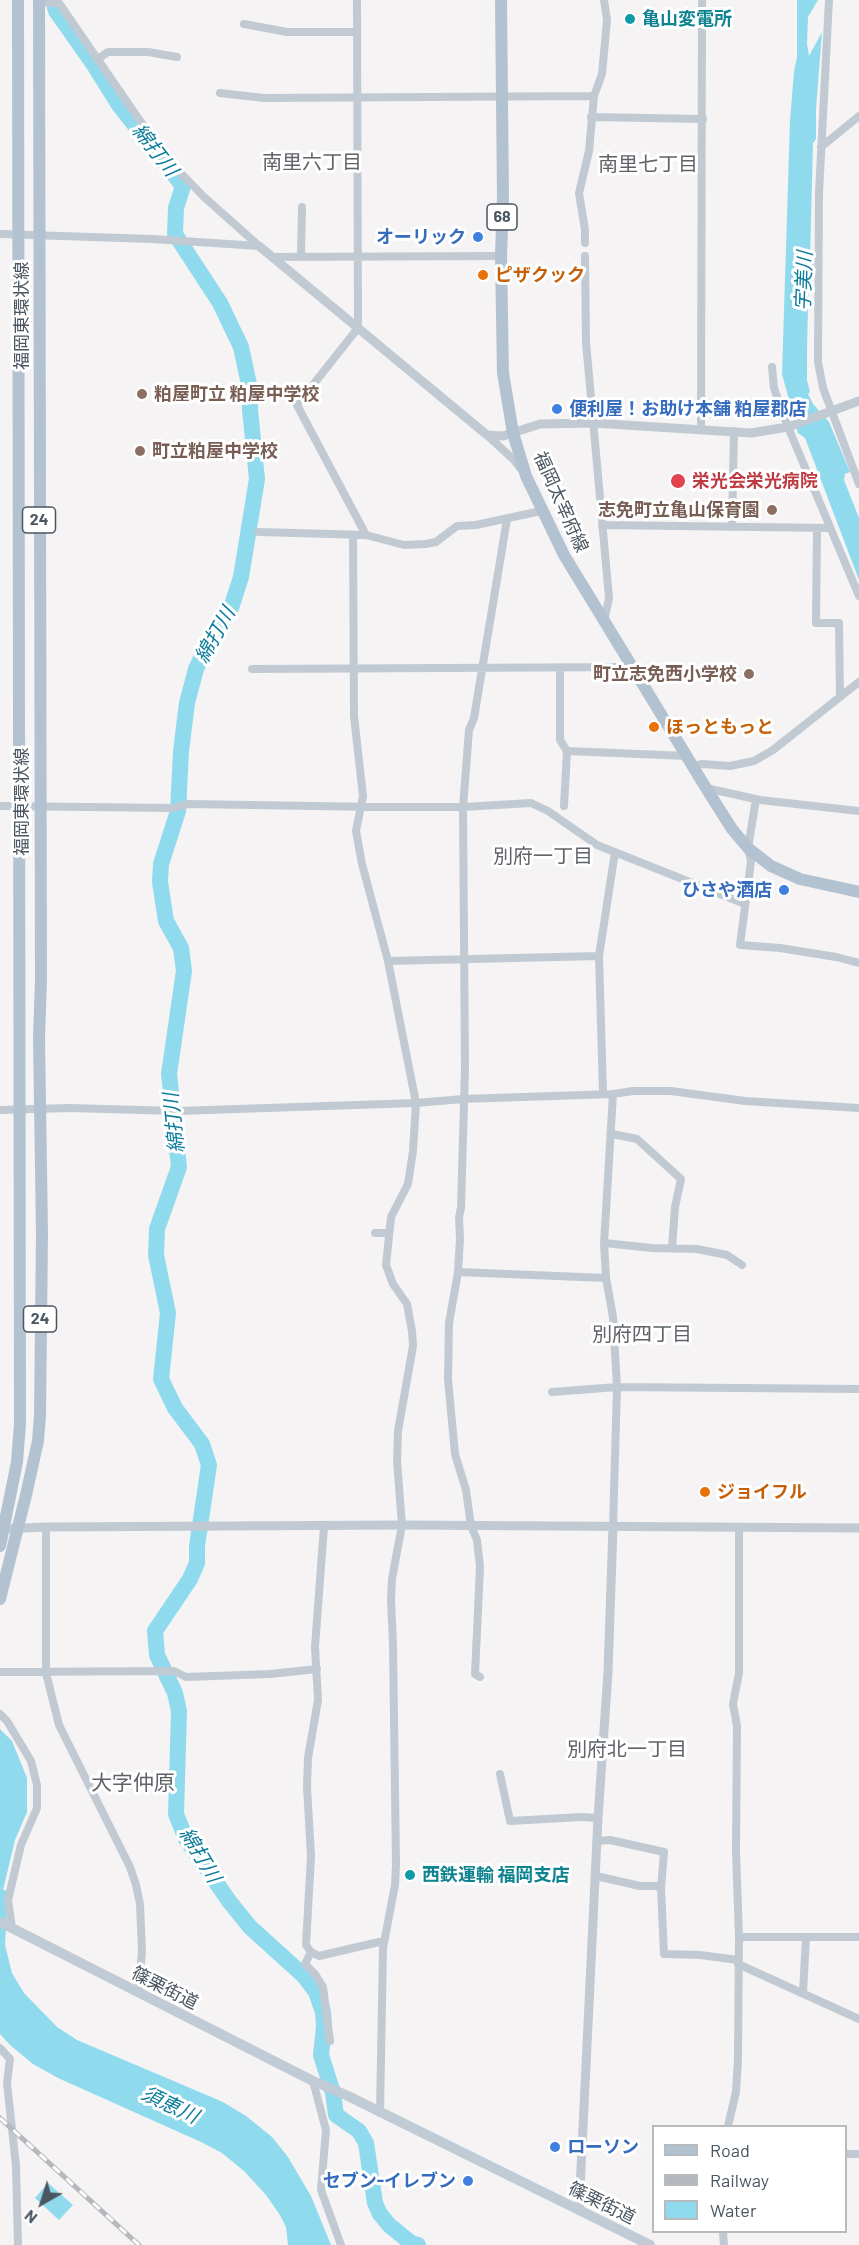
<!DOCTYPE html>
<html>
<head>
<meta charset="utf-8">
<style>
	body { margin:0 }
	#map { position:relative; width:859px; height:2245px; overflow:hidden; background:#f5f3f3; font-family:Barlow,sans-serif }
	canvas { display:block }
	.legend { position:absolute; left:652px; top:2125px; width:195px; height:108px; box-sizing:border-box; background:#fff; border:2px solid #b7bbc0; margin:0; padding:8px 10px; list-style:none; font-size:18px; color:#4a5661 }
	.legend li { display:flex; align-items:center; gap:12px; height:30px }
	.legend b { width:30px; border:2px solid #b7bbc0 }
	.north { position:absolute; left:12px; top:2173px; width:60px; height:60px; -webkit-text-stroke:4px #fff; paint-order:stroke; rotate:219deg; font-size:16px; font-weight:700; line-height:24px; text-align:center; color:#4a5661 }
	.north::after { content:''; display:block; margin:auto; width:21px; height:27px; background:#4a5661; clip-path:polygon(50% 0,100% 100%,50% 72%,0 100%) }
</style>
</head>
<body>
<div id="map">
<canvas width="859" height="2245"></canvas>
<ul class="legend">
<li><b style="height:8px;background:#b3c2d1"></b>Road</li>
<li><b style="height:8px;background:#b5b8bd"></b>Railway</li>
<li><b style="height:16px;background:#90daee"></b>Water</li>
</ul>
<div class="north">N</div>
</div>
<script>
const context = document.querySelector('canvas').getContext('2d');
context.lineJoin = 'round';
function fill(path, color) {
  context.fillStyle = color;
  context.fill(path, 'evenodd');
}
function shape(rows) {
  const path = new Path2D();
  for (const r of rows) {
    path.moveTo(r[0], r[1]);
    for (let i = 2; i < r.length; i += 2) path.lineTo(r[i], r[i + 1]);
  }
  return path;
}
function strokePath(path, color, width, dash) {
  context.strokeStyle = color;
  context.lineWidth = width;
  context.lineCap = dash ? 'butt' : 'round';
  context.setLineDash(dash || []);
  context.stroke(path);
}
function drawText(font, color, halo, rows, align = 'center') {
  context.font = font + ' Barlow,"Noto Sans JP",sans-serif';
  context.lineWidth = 6;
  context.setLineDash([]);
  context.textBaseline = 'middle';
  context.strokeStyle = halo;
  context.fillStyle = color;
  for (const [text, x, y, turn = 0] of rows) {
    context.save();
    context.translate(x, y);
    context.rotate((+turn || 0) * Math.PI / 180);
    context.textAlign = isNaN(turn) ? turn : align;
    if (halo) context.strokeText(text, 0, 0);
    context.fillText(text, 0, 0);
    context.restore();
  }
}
fill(shape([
	[797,0,818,0,808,17,807,44,809,56,822,32,816,109,816,139,813,143,810,260,814,261,814,265,809,266,807,348,807,380,810,392,808,394,813,404,829,422,850,472,845,474,844,480,859,518,859,580,805,438,798,433,782,374,790,121,794,72,797,57],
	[0,1729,12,1741,27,1778,27,1812,15,1840,3,1890,8,1891,5,1945,12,1973,24,1993,57,2027,77,2040,223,2102,246,2116,272,2137,288,2157,311,2196,331,2245,288,2245,286,2227,280,2215,266,2195,244,2171,222,2153,201,2142,58,2078,33,2064,10,2045,0,2034],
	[48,2183,73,2205,59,2220,35,2198]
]), '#90daee');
strokePath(shape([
	[53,0,56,11,94,65,119,105,183,186,176,208,175,234,220,303,241,347,250,389,250,410,257,479,241,577,231,608,206,647,196,669,187,703,181,751,178,811,161,864,160,882,166,921,181,948,184,971,169,1074,179,1167,157,1229,156,1255,168,1313,161,1379,175,1408,202,1444,209,1465,197,1546,197,1563,190,1579,155,1631,157,1655,175,1693,179,1711,176,1814,186,1839,229,1901,250,1927,303,1975,316,1992,323,2012,324,2027,321,2055,333,2093,336,2115,359,2131,366,2143,375,2203,380,2214,389,2225,411,2243,418,2245]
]), '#90daee', 16);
strokePath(shape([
	[357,0,358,328,297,405,366,535],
	[829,0,819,193,818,362,823,388,859,484],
	[39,2,59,3,61,6,165,157,204,197,259,246],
	[244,24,287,32,357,32],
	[98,59,108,52,148,52,177,57],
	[220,93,264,98,594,96],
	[591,117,703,119],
	[821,147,859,116],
	[0,234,152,239,259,246],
	[585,243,585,230,579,193,589,151,594,96,602,74,607,20,604,0],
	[301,256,302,207],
	[585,256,586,342,609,598,604,622],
	[272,257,501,256],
	[772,367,774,388,788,427,859,596],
	[701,428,702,0],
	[487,435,514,460,520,468],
	[602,525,830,528],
	[732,527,734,431],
	[817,528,816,623,839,623,840,697],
	[258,532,366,535,404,545,426,544,436,542,457,526,476,525,541,511],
	[353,536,354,716,363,796,356,831,362,864,388,961,416,1103,413,1151,408,1184,391,1217,386,1265,393,1284,407,1304,412,1331,413,1346,398,1431,397,1461,402,1525,392,1579,391,1600,393,1644,396,1865,395,1885,383,1948,380,2113],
	[560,668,560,740,567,751,564,806],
	[252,669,634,667],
	[567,751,687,756],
	[693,766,702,764,730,766,754,761,773,750,859,682],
	[706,788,760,800,859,811],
	[756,799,748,848,751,861,740,945,780,948,836,957,859,963],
	[0,806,173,808,188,804,377,807,463,807,531,803,548,811,597,845,745,904],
	[388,961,599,956],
	[603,1093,599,956,615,852],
	[613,1094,604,1243,606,1278,613,1317,617,1387,613,1527],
	[0,1110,70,1108,178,1111,416,1103,463,1099,613,1094,633,1091,671,1091,745,1101,859,1108],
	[612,1134,637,1139,681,1179,675,1207,672,1248],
	[375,1233,388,1233],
	[604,1243,652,1248,697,1249,727,1255,742,1265],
	[458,1272,606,1278],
	[552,1392,617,1387,859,1389],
	[324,1526,315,1647,318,1700,308,1758,307,1787,311,1856,306,1945,311,1952,319,1956,379,1942,384,1943],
	[46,1527,46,1673,59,1725,130,1867,136,1885,140,1904,142,1952,138,1993],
	[0,1672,174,1671,186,1677,270,1674,317,1669],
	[480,1677,475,1674,480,1567,477,1540,471,1526,466,1490,455,1454,448,1379,449,1323,458,1272,460,1239,459,1217,461,1208,465,1068,463,807,469,730,474,718,507,519],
	[0,1714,7,1721,31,1761,37,1785,37,1808,21,1845,8,1900,12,1928],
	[500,1774,510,1821,581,1817,598,1818],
	[597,1841,610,1840,664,1852,661,1889],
	[596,1876,640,1886,657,1886,661,1889,664,1954,700,1955,738,1960],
	[739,1937,859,1937],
	[311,1952,305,1964,315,1974,323,1987,330,2041],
	[738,1964,859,2019],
	[803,1993,806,1937],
	[0,2048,10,2059,7,2083,16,2166,18,2245],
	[313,2081,326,2130,321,2190,341,2245],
	[728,2126,736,2092,738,2059,739,1937,736,1852,737,1726,733,1704,739,1673,739,1528],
	[846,2154,859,2154],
	[723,2232,724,2245]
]), '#c1cad2', 8);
strokePath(shape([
	[259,246,487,435,503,436,540,424,593,423,751,433,788,427,859,401],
	[4,1529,46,1527,402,1525,859,1528],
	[579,2210,598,1818,608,1672,613,1527]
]), '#c1cad2', 9);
strokePath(shape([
	[0,1922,313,2081,346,2095,650,2245]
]), '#c1cbd6', 10);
strokePath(shape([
	[501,0,503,197,501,256,503,373,513,433,526,476,564,555,706,788,732,829,748,848,771,866,800,879,859,892],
	[0,1546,17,1462,20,1424,18,0],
	[0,1599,26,1495,38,1441,40,1415,42,1234,39,1038,41,980,39,0]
]), '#b3c2d1', 12);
const rail = shape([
	[0,2118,139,2245]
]);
strokePath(rail, '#b5b8bd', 5);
strokePath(rail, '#fff', 3, [9]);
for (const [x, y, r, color] of [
	[630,19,6,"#0f9aa8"],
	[478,237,6,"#3f7fe0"],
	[483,275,6,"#e8710a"],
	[142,394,6,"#8d6e63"],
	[557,409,6,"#3f7fe0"],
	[140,451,6,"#8d6e63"],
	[678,481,8,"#e0444e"],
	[772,510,6,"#8d6e63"],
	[749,674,6,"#8d6e63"],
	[654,727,6,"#e8710a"],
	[784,890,6,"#3f7fe0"],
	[705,1492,6,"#e8710a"],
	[410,1875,6,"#0f9aa8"],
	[555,2147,6,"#3f7fe0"],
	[468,2181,6,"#3f7fe0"]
]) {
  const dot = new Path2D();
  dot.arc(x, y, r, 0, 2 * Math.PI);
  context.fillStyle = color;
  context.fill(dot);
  strokePath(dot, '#fff', 2);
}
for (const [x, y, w] of [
	[502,217,30],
	[39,520,33],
	[40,1319,33]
]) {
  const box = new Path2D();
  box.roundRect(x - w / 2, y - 13, w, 26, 4.5);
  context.fillStyle = '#fff';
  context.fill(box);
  strokePath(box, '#4a5661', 1.5);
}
drawText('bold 16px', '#4a5661', null, [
	["68",502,217],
	["24",39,520],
	["24",40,1319]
]);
drawText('bold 18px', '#0d838f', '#fff', [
	["亀山変電所",642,19],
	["西鉄運輸 福岡支店",422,1875]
], 'left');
drawText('bold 18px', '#366cbe', '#fff', [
	["オーリック",466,237],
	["便利屋！お助け本舗 粕屋郡店",569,409,"left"],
	["ひさや酒店",772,890],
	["ローソン",567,2147,"left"],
	["セブン-イレブン",456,2181]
], 'right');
drawText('bold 18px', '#c56008', '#fff', [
	["ピザクック",495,275],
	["ほっともっと",666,727],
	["ジョイフル",717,1492]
], 'left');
drawText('18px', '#4a5661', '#fff', [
	["福岡東環状線",22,316,-90],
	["福岡太宰府線",561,502,66],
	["福岡東環状線",22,802,-90],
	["篠栗街道",165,1988,27],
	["篠栗街道",602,2203,26]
]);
drawText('bold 18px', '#785e54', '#fff', [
	["粕屋町立 粕屋中学校",154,394],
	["町立粕屋中学校",152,451],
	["志免町立亀山保育園",760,510,"right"],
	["町立志免西小学校",737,674,"right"]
], 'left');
drawText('bold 18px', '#be3a42', '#fff', [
	["栄光会栄光病院",692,481]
], 'left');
drawText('italic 20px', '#0c7c9b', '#fff', [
	["綿打川",155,150,52],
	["宇美川",804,281,-88],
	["綿打川",215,635,-61],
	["綿打川",174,1123,-96],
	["綿打川",200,1855,59],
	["須恵川",170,2105,25]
]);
drawText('20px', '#5f6368', '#fff', [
	["南里六丁目",312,162],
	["南里七丁目",648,164],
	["別府一丁目",543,856],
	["別府四丁目",642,1334],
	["別府北一丁目",627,1749]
]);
drawText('21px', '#5f6368', '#fff', [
	["大字仲原",133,1783]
]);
</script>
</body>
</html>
